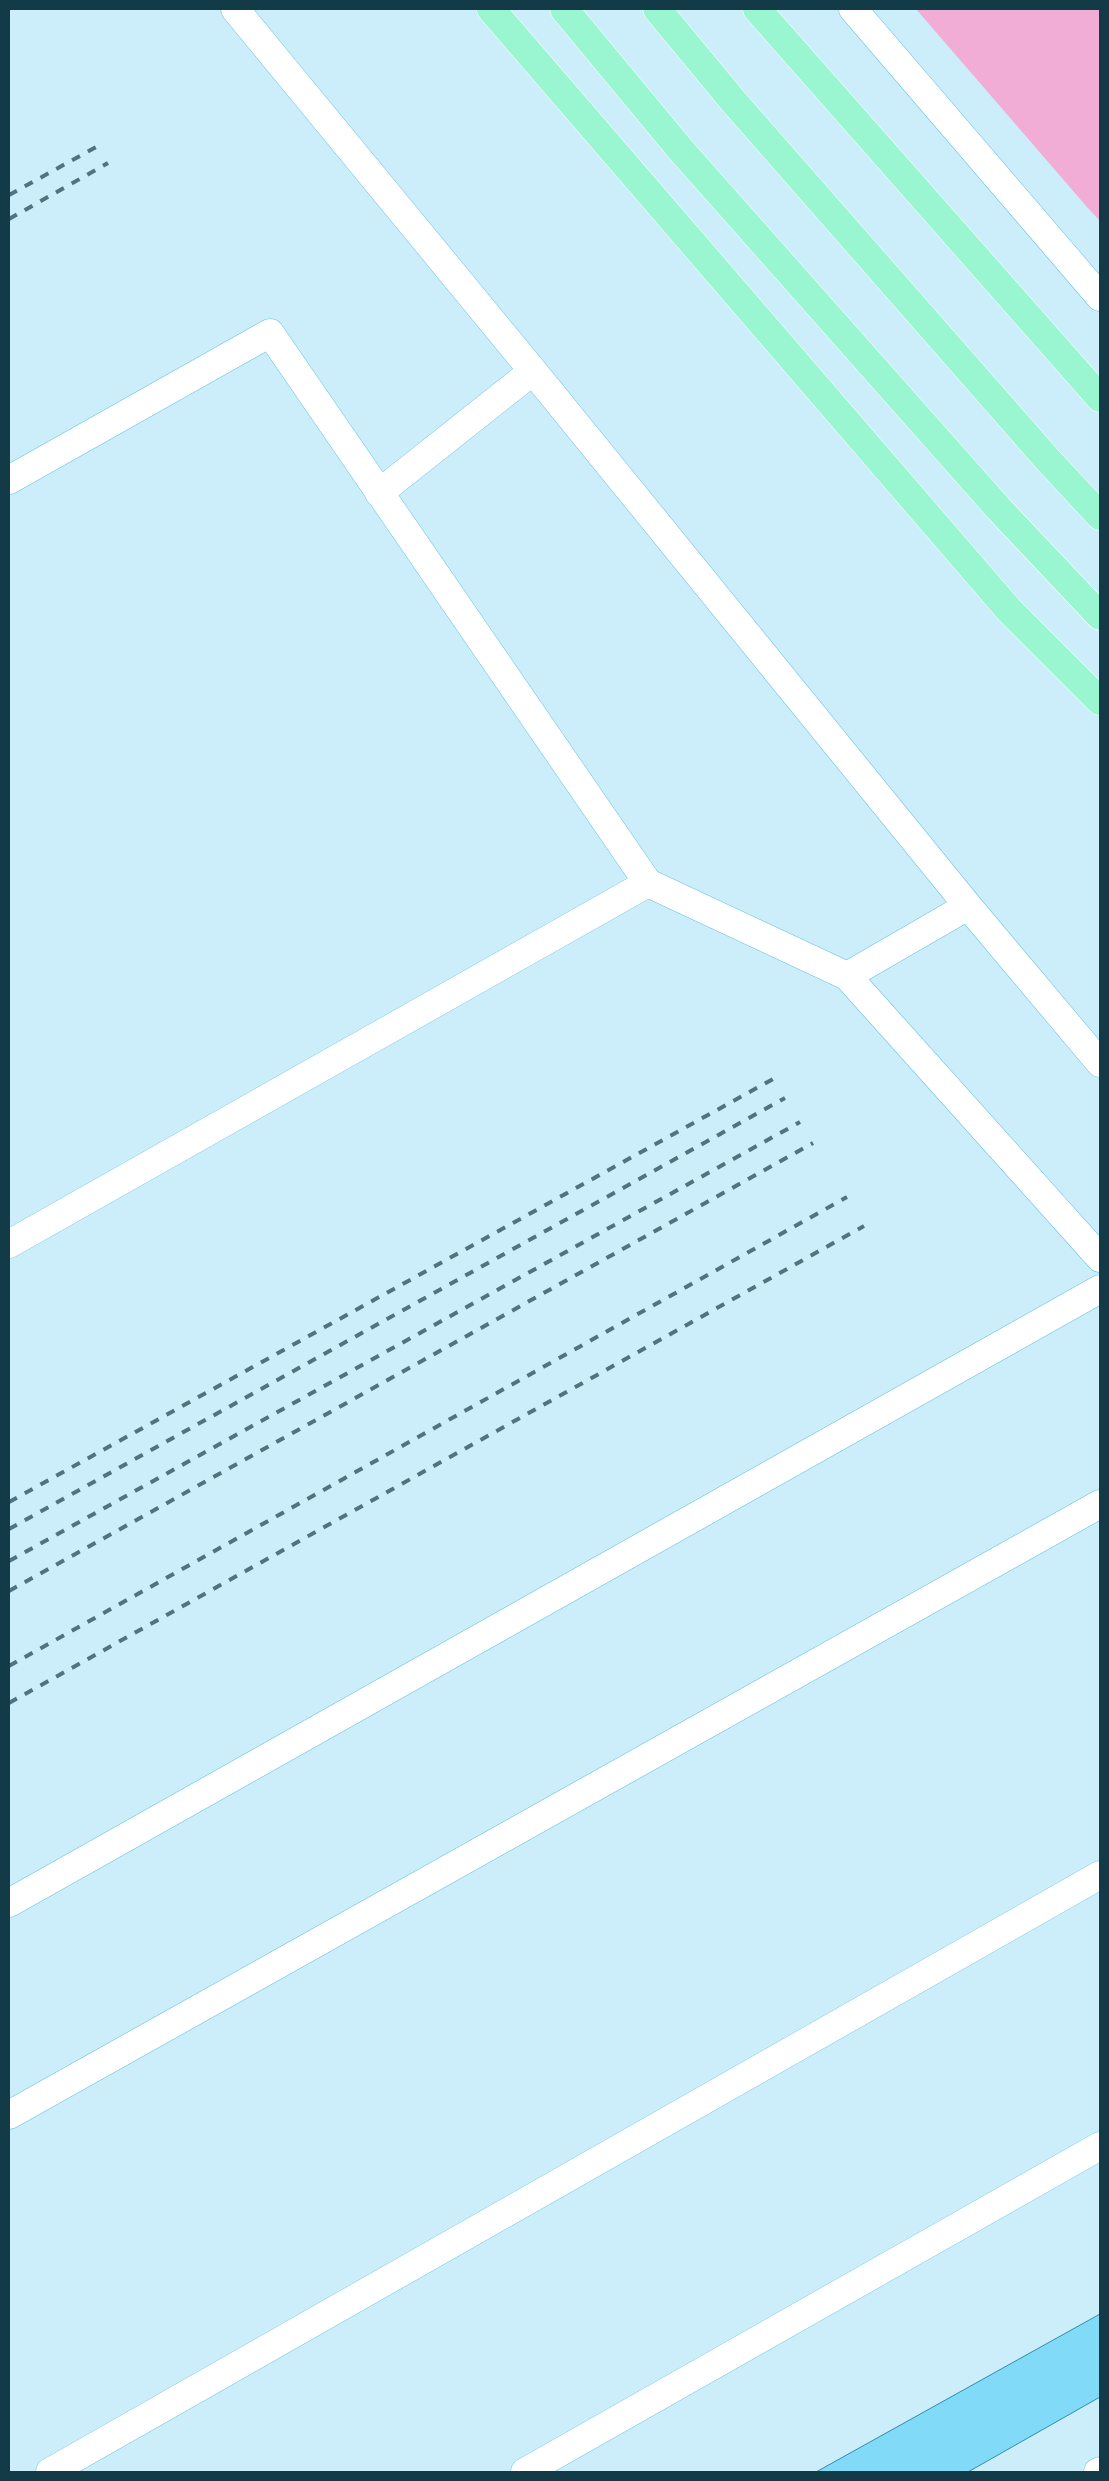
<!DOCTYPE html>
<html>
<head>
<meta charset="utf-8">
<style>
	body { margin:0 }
	#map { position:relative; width:1109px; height:2481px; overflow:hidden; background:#ccedfa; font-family:Lato,sans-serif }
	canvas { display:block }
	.frame { position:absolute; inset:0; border:10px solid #133a47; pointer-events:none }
</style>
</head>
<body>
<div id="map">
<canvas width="1109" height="2481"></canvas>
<div class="frame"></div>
</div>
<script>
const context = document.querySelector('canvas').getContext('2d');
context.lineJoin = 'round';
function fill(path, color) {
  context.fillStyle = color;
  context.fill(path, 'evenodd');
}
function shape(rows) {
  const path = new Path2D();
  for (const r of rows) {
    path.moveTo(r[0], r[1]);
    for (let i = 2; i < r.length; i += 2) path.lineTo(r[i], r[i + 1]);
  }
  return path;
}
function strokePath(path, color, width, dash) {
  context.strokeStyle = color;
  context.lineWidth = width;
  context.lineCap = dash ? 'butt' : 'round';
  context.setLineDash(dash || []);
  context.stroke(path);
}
fill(shape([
	[916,9,1100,9,1100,221,1087,207]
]), '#f2add6');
const building = shape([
	[1100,2314,1100,2397,968,2472,816,2472,1100,2314]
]);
fill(building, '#82daf9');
strokePath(building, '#2e8daa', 1);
const minor = shape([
	[235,9,533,371,968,906,1100,1063],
	[853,9,1100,297],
	[9,480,270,333,648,883,9,1244],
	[379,493,533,371],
	[648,883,847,976,968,906],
	[847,976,1100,1258],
	[9,1903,1100,1289],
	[9,2115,1100,1504],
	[50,2472,1100,1875],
	[525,2472,1100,2146],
	[1098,2472,1100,2471]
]);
const major = shape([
	[491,9,1009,610,1100,701],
	[564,9,680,149,999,509,1100,616],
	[657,9,734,102,1048,460,1100,516],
	[757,9,1100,398]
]);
strokePath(minor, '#69c2e1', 29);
strokePath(major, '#fff', 29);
strokePath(minor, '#fff', 28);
strokePath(major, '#9af6d1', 28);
strokePath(shape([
	[9,195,98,146],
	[9,219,108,163],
	[9,1502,773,1079],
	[9,1529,785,1098],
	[9,1561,800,1122],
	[9,1591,813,1143],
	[9,1666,847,1197],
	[9,1703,864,1226]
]), '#4f7481', 4, [9, 9]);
</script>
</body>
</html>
